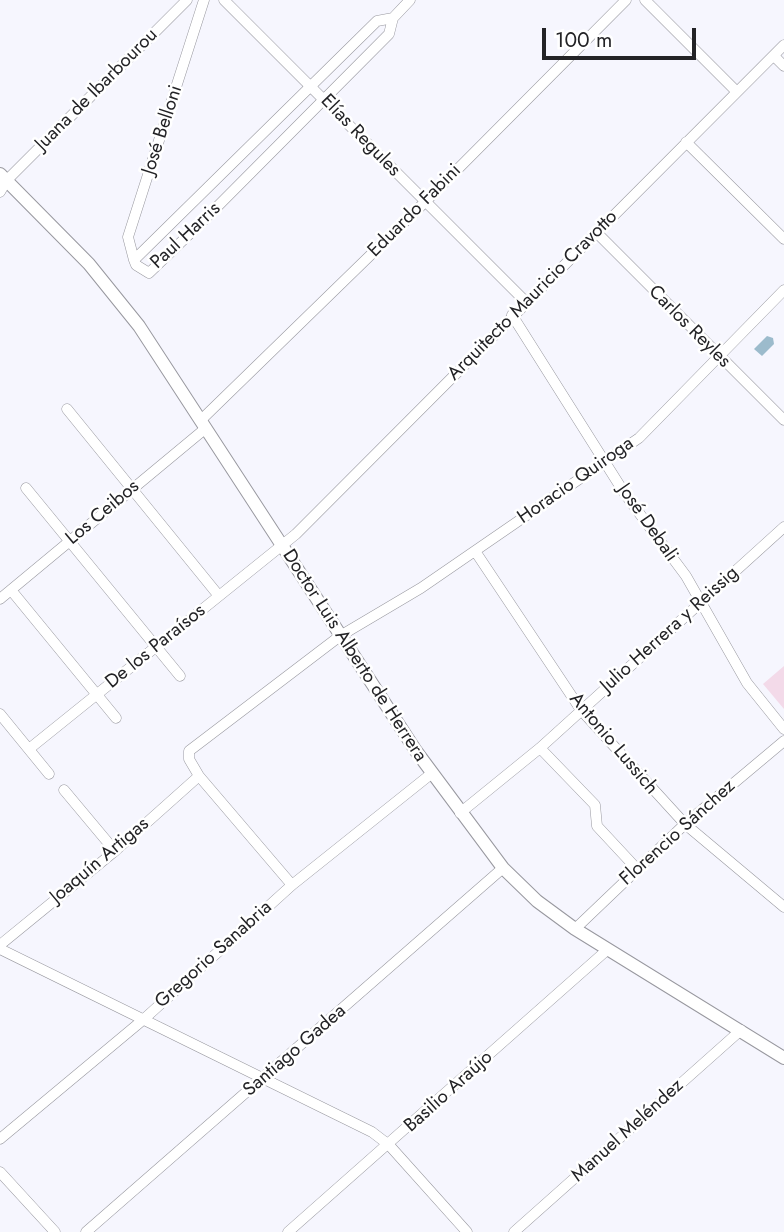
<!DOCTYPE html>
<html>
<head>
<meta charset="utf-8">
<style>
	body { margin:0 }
	#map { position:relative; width:784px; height:1232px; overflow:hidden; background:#f6f6fe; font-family:Jost,sans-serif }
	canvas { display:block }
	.scale { position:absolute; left:542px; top:28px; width:154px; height:32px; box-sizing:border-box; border:4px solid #232326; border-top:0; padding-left:9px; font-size:21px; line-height:24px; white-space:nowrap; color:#232326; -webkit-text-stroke:5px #fff; paint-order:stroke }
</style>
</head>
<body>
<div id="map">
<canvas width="784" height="1232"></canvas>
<div class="scale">100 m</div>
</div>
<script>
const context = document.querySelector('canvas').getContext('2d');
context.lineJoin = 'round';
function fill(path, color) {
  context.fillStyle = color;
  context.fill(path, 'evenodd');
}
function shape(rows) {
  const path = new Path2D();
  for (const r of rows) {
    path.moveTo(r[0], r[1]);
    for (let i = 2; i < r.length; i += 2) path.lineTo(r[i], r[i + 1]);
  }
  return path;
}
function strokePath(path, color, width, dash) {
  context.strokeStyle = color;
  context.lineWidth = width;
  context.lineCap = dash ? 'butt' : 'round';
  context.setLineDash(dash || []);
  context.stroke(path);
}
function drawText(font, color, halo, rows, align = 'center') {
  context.font = font + ' Jost,sans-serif';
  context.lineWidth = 5;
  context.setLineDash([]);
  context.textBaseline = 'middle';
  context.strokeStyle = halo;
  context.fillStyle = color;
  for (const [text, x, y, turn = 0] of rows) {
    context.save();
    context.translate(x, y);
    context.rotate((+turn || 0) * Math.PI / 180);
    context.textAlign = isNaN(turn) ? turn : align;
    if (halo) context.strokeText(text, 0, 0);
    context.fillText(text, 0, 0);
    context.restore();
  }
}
fill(shape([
	[784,666,784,709,763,684]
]), '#f3dae9');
fill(shape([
	[767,336,773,338,774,344,762,356,754,349]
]), '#9cbbcc');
const minor = shape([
	[224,0,526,302],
	[645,0,737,92],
	[393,18,377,21,134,260,136,265,149,273,205,219,389,34,393,18,410,0],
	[774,56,784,66],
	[686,142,784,239],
	[0,192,7,180,187,0],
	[596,232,784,420],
	[134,260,128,237,204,0],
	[512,315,625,494,686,576,747,683,784,729],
	[67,409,219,596],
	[201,420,425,202,626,0],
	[26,488,180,676],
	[475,551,581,710,685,824,784,907],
	[11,590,116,718],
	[0,599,206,428],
	[0,714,49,774],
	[540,748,595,805,597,826,637,869],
	[29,749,296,534,784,45],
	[64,790,115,851],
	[460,813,540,748,784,527],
	[292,885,199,776,189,759,189,751,340,636,421,588,639,438,784,290],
	[575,929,685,824,784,741],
	[0,945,115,851,199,776],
	[0,949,372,1132,389,1145,467,1232],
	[0,1139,144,1019,292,885,431,774],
	[0,1172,55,1232],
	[86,1232,503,868],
	[288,1232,607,950],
	[514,1232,741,1030]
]);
const tertiary = shape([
	[0,174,89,264,139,326,416,751,503,868,537,901,575,929,784,1058]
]);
strokePath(minor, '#98989f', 11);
strokePath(tertiary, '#98989f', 14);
strokePath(minor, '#fff', 10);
strokePath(tertiary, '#fff', 12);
drawText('19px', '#232326', '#fff', [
	["Juana de Ibarbourou",97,90,-45],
	["José Belloni",163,130,-72],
	["Elías Regules",360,136,46],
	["Eduardo Fabini",415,211,-45],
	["Paul Harris",186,236,-43],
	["Arquitecto Mauricio Cravotto",533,296,-45],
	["Carlos Reyles",689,327,45],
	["Horacio Quiroga",576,481,-35],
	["Los Ceibos",103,513,-40],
	["José Debali",647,523,55],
	["Julio Herrera y Reissig",670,630,-42],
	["De los Paraísos",156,647,-39],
	["Doctor Luis Alberto de Herrera",354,656,57],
	["Antonio Lussich",613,744,50],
	["Florencio Sánchez",678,833,-42],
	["Joaquín Artigas",100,861,-40],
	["Gregorio Sanabria",214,955,-42],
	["Santiago Gadea",295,1051,-41],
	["Basilio Araújo",449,1092,-42],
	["Manuel Meléndez",628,1131,-42]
]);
</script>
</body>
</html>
